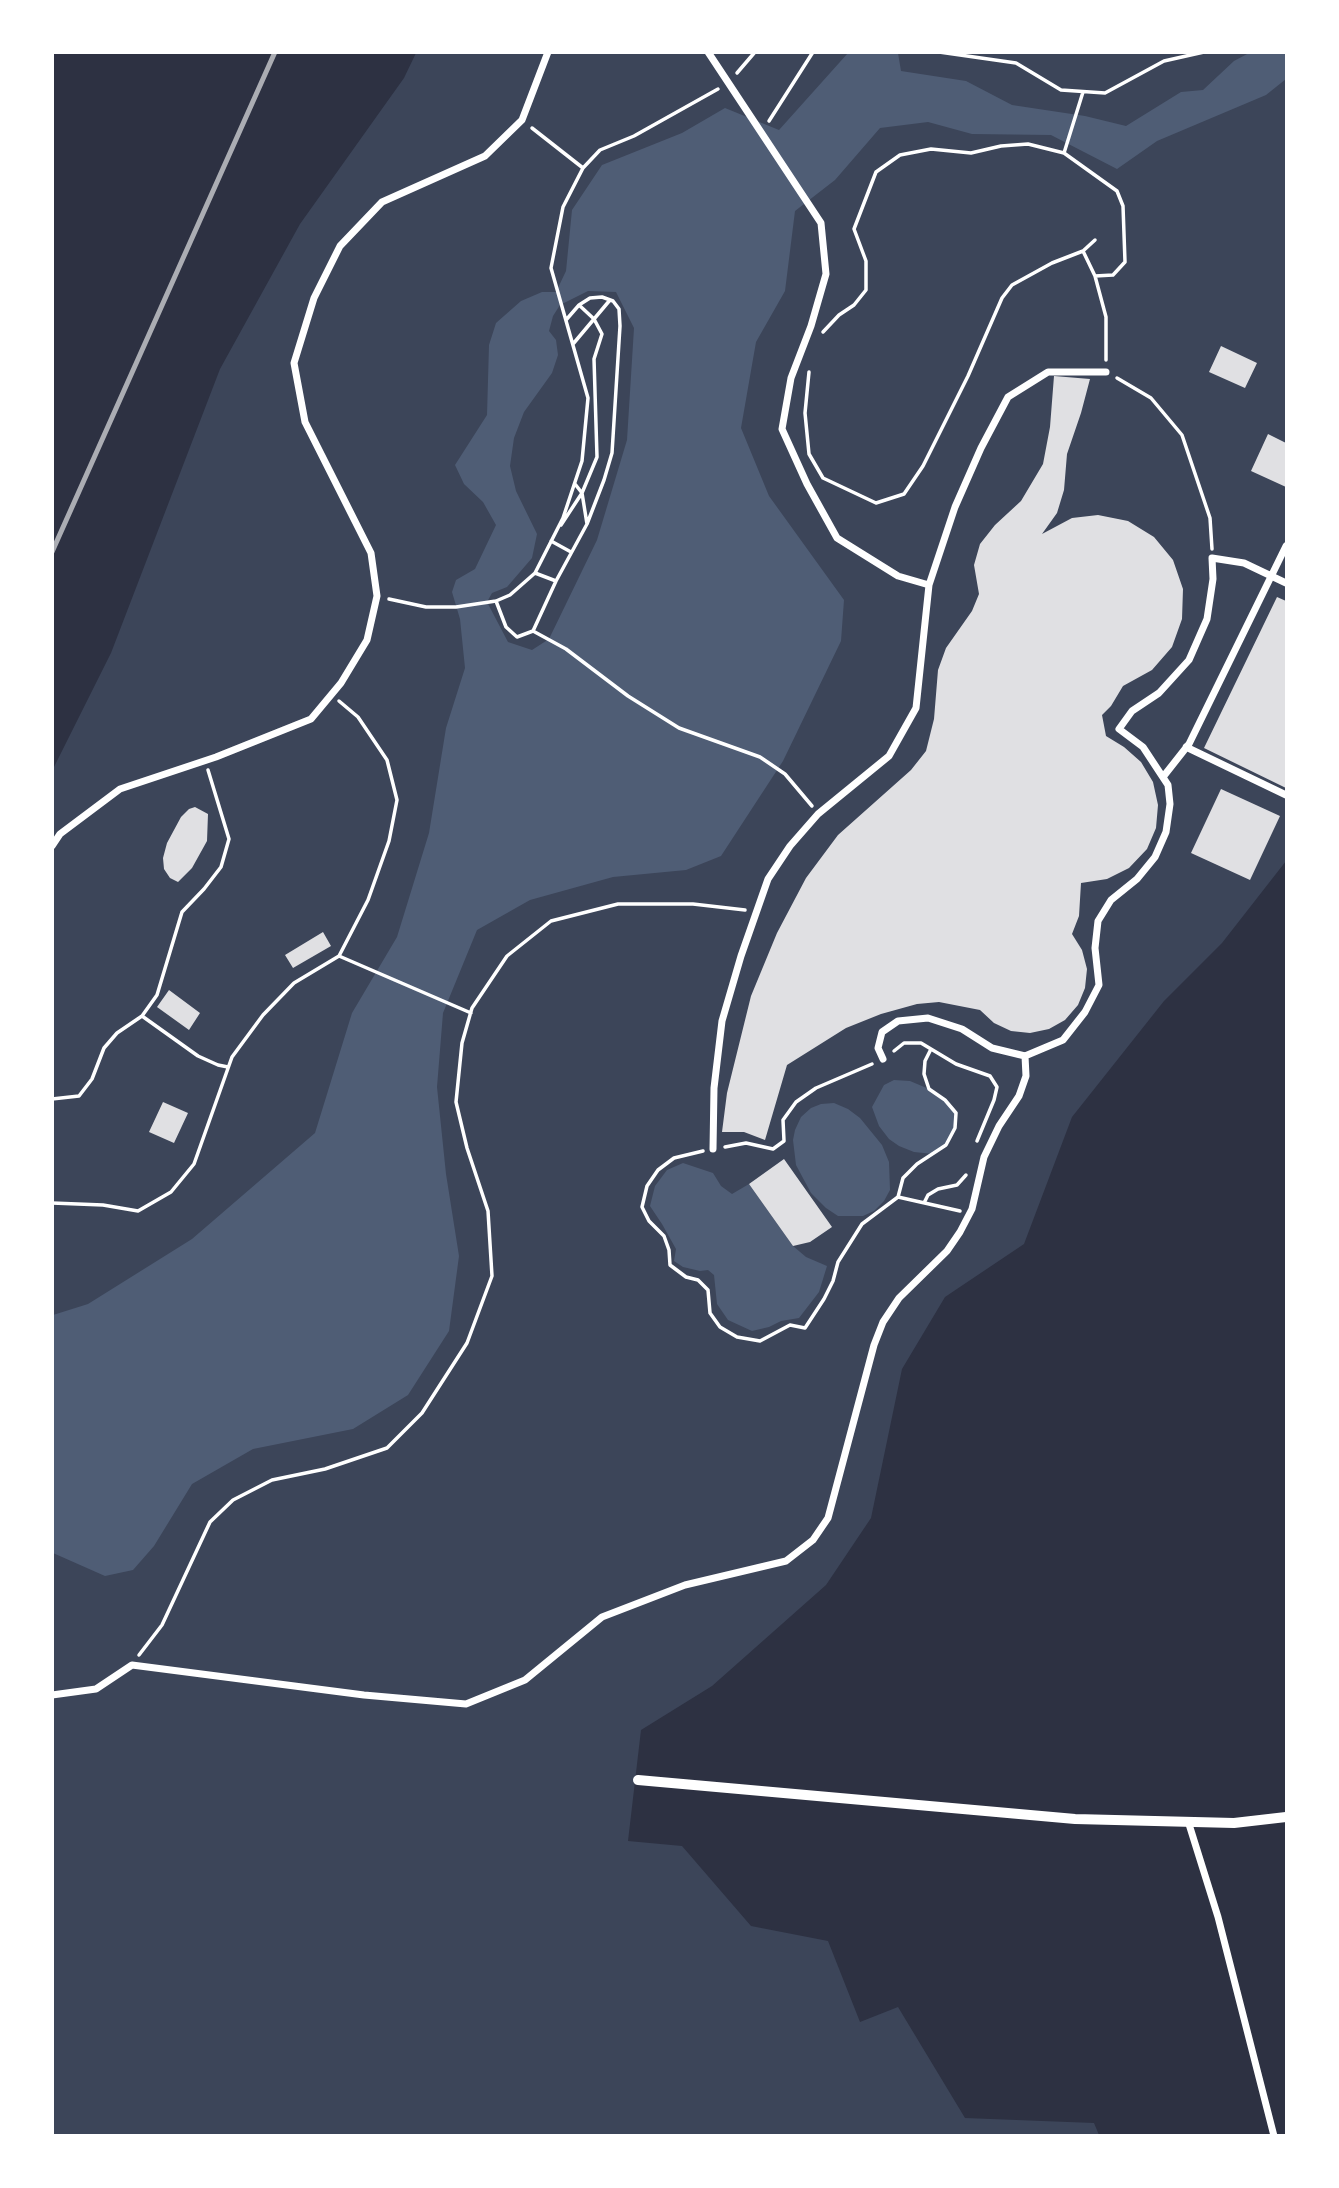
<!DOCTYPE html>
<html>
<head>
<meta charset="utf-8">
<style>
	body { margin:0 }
	#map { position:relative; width:1339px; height:2188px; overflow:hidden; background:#2d3142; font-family:Quicksand,sans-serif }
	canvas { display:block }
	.frame { position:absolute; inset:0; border:54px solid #fff; pointer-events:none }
</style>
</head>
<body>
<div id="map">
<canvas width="1339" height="2188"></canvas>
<div class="frame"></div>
</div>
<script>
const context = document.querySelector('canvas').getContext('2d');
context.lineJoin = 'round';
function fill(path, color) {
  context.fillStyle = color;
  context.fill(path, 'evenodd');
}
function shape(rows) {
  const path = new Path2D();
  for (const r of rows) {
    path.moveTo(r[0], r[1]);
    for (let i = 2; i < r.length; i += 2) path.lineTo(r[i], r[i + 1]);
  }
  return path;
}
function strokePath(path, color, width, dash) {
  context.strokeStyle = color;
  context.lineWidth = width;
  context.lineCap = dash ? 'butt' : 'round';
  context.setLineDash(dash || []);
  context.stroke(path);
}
fill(shape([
	[416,53,1286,53,1286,861,1222,943,1164,1001,1072,1117,1024,1244,945,1297,902,1369,871,1518,826,1585,712,1686,641,1730,628,1841,682,1846,751,1926,828,1941,860,2022,898,2007,965,2118,1094,2123,1099,2135,53,2135,52,771,111,653,220,369,300,224,404,78]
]), '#3c4559');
fill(shape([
	[848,53,898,53,901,71,966,81,1012,105,1085,116,1126,126,1181,92,1203,90,1234,61,1249,53,1286,53,1286,79,1266,95,1157,141,1117,169,1051,135,972,134,928,122,880,128,835,180,795,211,785,291,756,342,741,428,769,496,844,600,841,641,783,761,721,856,686,870,613,877,530,900,477,930,443,1013,437,1087,446,1174,459,1256,449,1331,408,1395,353,1429,253,1449,192,1484,154,1546,133,1570,105,1576,53,1553,53,1315,88,1304,192,1239,315,1133,352,1013,397,937,429,833,446,728,465,668,460,619,452,592,456,580,475,569,496,525,483,502,464,484,455,465,487,415,489,345,496,323,521,301,542,292,556,292,566,271,572,210,602,165,682,133,725,108,779,130],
	[588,291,616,292,634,328,627,440,597,540,549,639,532,650,508,642,487,602,492,593,507,587,532,558,537,534,516,491,510,466,514,438,524,412,552,373,558,355,556,340,549,331,553,316,560,305],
	[894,1080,910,1081,929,1089,945,1100,956,1113,955,1128,946,1145,933,1154,914,1152,899,1146,889,1139,879,1126,872,1107,884,1085],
	[834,1103,848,1109,860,1118,882,1145,889,1162,890,1190,884,1201,874,1211,863,1216,838,1216,826,1208,811,1193,796,1165,793,1140,795,1130,801,1117,811,1108,821,1104],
	[683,1163,713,1173,721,1186,732,1194,749,1184,793,1246,806,1257,827,1266,819,1292,799,1318,781,1321,769,1327,752,1331,728,1320,717,1304,714,1275,708,1270,700,1271,683,1267,674,1261,676,1249,662,1224,650,1206,655,1186,667,1170]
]), '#4f5d75');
fill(shape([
	[1221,346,1257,363,1245,388,1209,372],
	[1054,376,1090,379,1081,413,1067,454,1064,490,1057,513,1042,534,1072,518,1098,515,1128,521,1154,537,1173,560,1183,589,1182,619,1172,647,1152,670,1123,686,1111,706,1102,715,1106,736,1124,747,1141,762,1153,782,1158,805,1156,828,1147,849,1129,868,1107,879,1081,883,1079,916,1072,934,1082,950,1087,969,1085,988,1078,1005,1065,1020,1049,1029,1030,1033,1011,1031,994,1023,980,1010,939,1002,917,1004,881,1014,846,1028,787,1065,765,1140,744,1132,722,1132,727,1093,751,996,777,933,806,878,838,835,911,770,926,751,934,719,938,670,946,648,972,611,979,594,974,565,980,544,995,525,1021,501,1043,464,1050,427],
	[1268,434,1286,443,1286,487,1251,471],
	[1277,597,1286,601,1286,788,1204,748],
	[1221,789,1280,816,1250,880,1191,853],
	[195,807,208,814,207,841,192,868,178,882,170,878,164,869,163,858,167,843,181,817,189,809],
	[323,932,331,946,293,968,285,955],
	[169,990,200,1013,189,1030,157,1007],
	[163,1102,188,1113,174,1143,149,1132],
	[784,1159,832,1227,810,1242,793,1246,749,1184]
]), '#e0e0e3');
strokePath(shape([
	[939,52,1016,63,1061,90,1105,93,1164,61,1204,52],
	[737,73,755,52],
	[769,121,813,52],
	[532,128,583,168],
	[1064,153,1083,92],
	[1083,251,1095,276,1106,317,1106,360],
	[823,332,839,315,854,305,866,290,866,261,854,229,876,172,900,155,931,149,971,153,1001,146,1028,144,1064,153,1117,191,1123,206,1125,262,1113,275,1095,276],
	[573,344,610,300],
	[809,372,805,413,809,454,823,478,876,503,904,494,923,466,968,376,1002,298,1012,285,1052,263,1083,251,1095,240],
	[1117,378,1151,398,1182,435,1210,518,1212,549],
	[575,484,582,493,587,524],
	[561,525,582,493,597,457,594,359,602,334,594,319,579,305],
	[551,541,571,552],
	[535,573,556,581],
	[389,599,426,607,456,607,496,601,510,595,535,573,563,518,582,461,588,398,551,268,563,207,583,168,600,150,634,136,718,89],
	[496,601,506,627,517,637,533,631,556,581,587,524,604,480,612,453,620,326,619,309,613,301,602,297,590,298,579,305,566,320],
	[533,631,566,649,628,696,679,728,760,757,785,774,812,806],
	[339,956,471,1013],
	[142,1016,198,1056,218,1065,228,1067],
	[894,1051,904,1043,921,1043,956,1064,990,1076,997,1087,994,1100,977,1141],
	[52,1099,79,1096,92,1079,104,1048,117,1033,142,1016,157,995,182,912,204,889,221,867,229,839,208,770],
	[725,1147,746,1143,773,1149,784,1141,783,1120,796,1102,816,1088,872,1064],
	[703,1151,674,1158,658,1170,647,1186,642,1207,649,1221,664,1236,669,1250,670,1265,686,1277,698,1280,708,1290,710,1313,720,1327,737,1337,760,1341,790,1325,805,1328,824,1299,833,1281,838,1262,862,1224,898,1197,960,1211],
	[898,1197,903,1178,917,1164,946,1145,955,1128,956,1113,945,1100,929,1089,924,1074,925,1061,931,1049],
	[52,1203,103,1205,138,1211,171,1192,194,1164,232,1057,263,1015,294,983,339,956,368,900,389,841,397,800,387,760,358,717,339,701],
	[924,1203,928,1195,938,1189,957,1185,966,1175],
	[139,1655,162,1625,210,1522,233,1500,272,1480,325,1469,387,1448,422,1413,467,1343,492,1276,488,1211,467,1148,456,1102,462,1043,472,1008,507,956,551,921,618,904,693,904,745,910]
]), '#fff', 3.5);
strokePath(shape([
	[708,52,821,223,826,274,811,326,791,378,782,429,807,484,837,538,898,576,929,585],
	[1186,747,1286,795],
	[1163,777,1189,744,1286,546],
	[52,846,60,834,120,789,216,757,311,719,341,683,367,640,377,596,371,553,305,422,294,363,314,298,340,246,382,202,485,156,522,120,548,52],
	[883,1059,878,1048,882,1032,898,1021,928,1018,962,1029,992,1048,1025,1056,1063,1040,1085,1012,1099,985,1095,948,1098,921,1111,900,1137,879,1155,857,1166,832,1170,804,1168,785,1143,747,1119,729,1132,711,1159,693,1189,660,1207,619,1213,579,1212,558,1244,563,1286,583],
	[713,1149,714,1088,722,1021,741,956,768,879,790,846,818,814,889,756,916,708,929,585,955,507,981,448,1008,397,1048,372,1106,372],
	[52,1695,96,1689,132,1665,364,1695,466,1704,525,1680,602,1617,685,1585,786,1561,813,1540,828,1518,874,1345,883,1322,899,1298,947,1251,960,1232,972,1209,984,1157,999,1126,1019,1096,1026,1076,1025,1056],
	[1188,1821,1218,1917,1274,2136]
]), '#fff', 7);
strokePath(shape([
	[638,1780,1075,1819,1234,1823,1286,1817]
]), '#fff', 10);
strokePath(shape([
	[52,552,275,52]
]), '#abadb3', 5);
</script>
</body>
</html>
